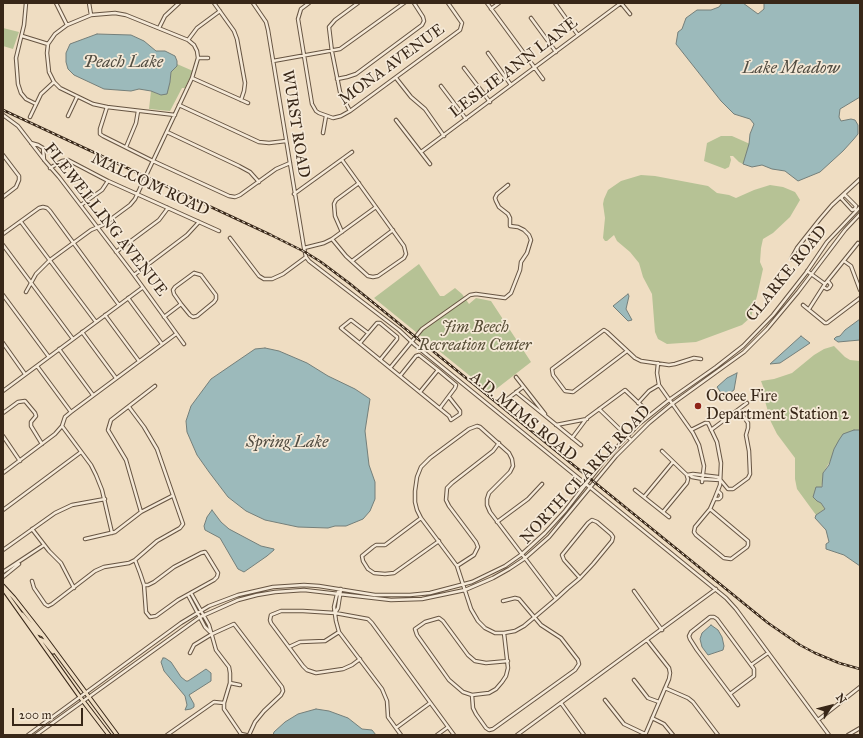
<!DOCTYPE html>
<html>
<head>
<meta charset="utf-8">
<style>
	body { margin:0 }
	#map { position:relative; width:863px; height:738px; overflow:hidden; background:#efddc2; font-family:"IM FELL Great Primer",serif }
	canvas { display:block }
	.frame { position:absolute; inset:0; border:4px solid #382718; pointer-events:none }
	.north { position:absolute; left:811px; top:686px; width:40px; height:40px; -webkit-text-stroke:3px #f5e9d7; paint-order:stroke; rotate:54deg; font-size:11px; font-weight:700; line-height:16px; text-align:center; color:#382718 }
	.north::after { content:''; display:block; margin:auto; width:14px; height:18px; background:#382718; clip-path:polygon(50% 0,100% 100%,50% 72%,0 100%) }
	.scale { position:absolute; left:12px; top:708px; width:71px; height:18px; box-sizing:border-box; border:2px solid #382718; border-top:0; padding-left:5px; font-size:12px; line-height:14px; white-space:nowrap; color:#382718; -webkit-text-stroke:3px #f5e9d7; paint-order:stroke }
</style>
</head>
<body>
<div id="map">
<canvas width="863" height="738"></canvas>
<div class="frame"></div>
<div class="north">N</div>
<div class="scale">200 m</div>
</div>
<script>
const context = document.querySelector('canvas').getContext('2d');
context.lineJoin = 'round';
function fill(path, color) {
  context.fillStyle = color;
  context.fill(path, 'evenodd');
}
function shape(rows) {
  const path = new Path2D();
  for (const r of rows) {
    path.moveTo(r[0], r[1]);
    for (let i = 2; i < r.length; i += 2) path.lineTo(r[i], r[i + 1]);
  }
  return path;
}
function strokePath(path, color, width, dash) {
  context.strokeStyle = color;
  context.lineWidth = width;
  context.lineCap = dash ? 'butt' : 'round';
  context.setLineDash(dash || []);
  context.stroke(path);
}
function drawText(font, color, halo, rows, align = 'center') {
  context.font = font + ' "IM FELL Great Primer",serif';
  context.lineWidth = 3.5;
  context.setLineDash([]);
  context.textBaseline = 'middle';
  context.strokeStyle = halo;
  context.fillStyle = color;
  for (const [text, x, y, turn = 0] of rows) {
    context.save();
    context.translate(x, y);
    context.rotate((+turn || 0) * Math.PI / 180);
    context.textAlign = isNaN(turn) ? turn : align;
    if (halo) context.strokeText(text, 0, 0);
    context.fillText(text, 0, 0);
    context.restore();
  }
}
fill(shape([
	[3,28,19,32,13,49,3,46],
	[177,64,193,71,185,88,182,88,170,111,149,109,151,91,161,95,170,82,171,72,177,66],
	[721,136,732,136,750,144,743,164,739,162,733,156,730,156,731,160,729,167,725,169,704,161,707,143],
	[641,175,655,176,708,186,717,193,729,195,736,198,754,190,770,185,783,187,795,192,797,195,800,200,790,217,773,233,763,239,761,248,760,262,763,269,757,296,751,317,742,325,696,342,667,344,658,339,655,332,652,294,643,277,639,263,630,252,617,241,614,235,607,241,605,241,603,238,605,218,603,204,604,199,608,190,621,181],
	[419,264,440,296,444,296,455,288,462,294,469,304,476,298,491,301,531,362,491,393,374,298],
	[834,346,845,357,850,360,860,361,860,430,854,430,834,449,832,458,823,473,823,481,817,501,821,503,825,509,816,515,797,489,795,479,795,458,777,434,771,422,765,401,764,389,761,381,774,379,792,373,814,355,824,349]
]), '#b6c295');
const water = shape([
	[722,3,743,3,758,14,764,9,764,3,860,3,860,97,840,109,839,117,841,121,851,119,855,120,858,125,858,134,853,140,843,151,820,172,798,181,785,171,772,169,762,165,752,167,743,164,749,144,750,134,754,124,750,119,734,114,721,101,676,44,678,32,682,29,686,18,697,10,711,10,719,7,722,3],
	[97,34,131,35,144,41,156,51,165,51,175,56,177,61,177,66,171,72,170,82,167,94,161,95,151,91,139,89,131,91,104,89,74,75,68,69,66,62,66,53,70,44,97,34],
	[628,294,629,296,626,309,632,320,628,321,613,306,628,294],
	[860,319,860,340,838,342,834,339,836,337,840,336,845,330,860,319],
	[801,336,810,343,780,363,770,364,801,336],
	[265,348,279,351,307,363,328,376,355,389,370,399,365,431,369,465,375,482,375,499,370,511,363,519,346,526,335,526,328,528,298,527,265,520,246,511,228,497,209,472,197,455,187,432,186,421,191,406,211,379,255,349,265,348],
	[737,373,734,390,724,397,717,387,727,378,737,373],
	[854,430,860,430,860,566,844,555,826,549,826,544,829,542,826,530,815,518,816,515,825,509,821,503,817,501,813,497,816,487,822,487,823,473,829,465,834,449,839,440,843,434,854,430],
	[212,510,221,522,229,529,261,546,274,549,274,550,267,556,244,572,238,569,220,538,205,530,204,526,207,517,212,510],
	[711,625,718,630,722,637,724,646,723,650,708,655,702,647,700,639,702,633,711,625],
	[163,658,165,658,171,662,181,677,186,681,188,681,206,669,211,673,211,681,189,695,194,704,194,707,191,709,185,710,187,705,185,696,164,671,161,662,163,658],
	[316,709,329,711,348,718,362,729,372,730,376,735,273,735,274,732,285,722,298,714,316,709]
]);
fill(water, '#9cbabb');
strokePath(water, '#747f7a', 1);
const minor = shape([
	[26,3,24,25,16,58,18,84,21,93,26,99,36,104],
	[56,3,67,25],
	[89,3,91,15],
	[214,3,234,31,237,39,245,83,244,91,241,100],
	[253,3,266,22,268,30,304,248,306,257,309,261,399,330,415,345,726,598,736,609,829,735],
	[309,3,301,9,298,19,312,104,316,111,319,113,333,118,341,116,350,111,460,30,462,23,448,3],
	[487,3,543,79],
	[555,3,578,35],
	[621,3,630,14],
	[491,9,499,3],
	[531,18,556,52],
	[159,28,165,16,179,3],
	[22,36,48,44],
	[188,40,197,28,220,11],
	[488,53,511,85],
	[198,58,208,58],
	[273,61,340,49,404,3],
	[464,68,490,102],
	[192,78,248,103],
	[396,78,411,97,425,109,444,136],
	[337,79,347,77,356,74,422,25,424,21,423,17,414,3],
	[441,86,466,119],
	[179,105,259,142,269,143,286,141],
	[107,107,100,129,100,134,103,136,153,161,229,196,235,197,240,195,276,169,290,163],
	[350,111,340,92,332,52,329,27,335,20,358,3],
	[3,115,18,126,45,161,59,177,134,275,184,344],
	[68,116,77,97],
	[30,117,41,94,54,82],
	[396,120,430,164],
	[167,132,239,166,250,172,259,182],
	[323,133,326,116],
	[31,143,38,145,43,148,44,160],
	[126,147,136,123,138,111],
	[421,152,621,3],
	[3,155,19,176,19,180,16,187,3,197],
	[50,168,62,161,68,160,108,181,219,231],
	[294,194,352,152],
	[842,197,841,198,852,210,855,209,856,206,845,195,843,196],
	[81,205,102,190,108,181],
	[21,222,96,322],
	[342,232,335,216,334,204,336,200,359,183],
	[3,234,39,208,43,207,47,208,50,211,119,305],
	[230,238,259,276,264,279,272,279,283,274,306,257],
	[332,239,346,256,368,276,373,277,378,276,404,258,406,254,404,246,342,160],
	[3,245,73,339],
	[304,248,324,243,332,239,376,207],
	[116,252,159,220,168,208],
	[791,259,797,248,820,219,832,205,860,179],
	[352,261,393,230],
	[844,261,851,266,860,290],
	[807,271,825,284],
	[194,273,201,275,216,295,216,299,214,302,197,316,193,317,190,315,181,304,174,294,173,290,175,287,194,273],
	[134,275,187,235,199,222],
	[823,287,827,289,829,288,831,285,828,281],
	[26,292,36,274,50,260,91,230,103,225,130,205,135,199,192,78,198,58,197,51,194,45,188,40,126,15,115,13,91,15,67,25,55,34,48,44,47,53,49,72,54,82,60,88,93,104,107,107,175,115],
	[3,295,49,357],
	[128,298,162,344],
	[803,305,825,323,827,323,860,298],
	[809,309,825,284,858,243],
	[105,315,139,361],
	[164,317,181,304],
	[82,332,116,378],
	[368,333,351,320,341,328,449,416,451,420,460,414,460,411,449,397],
	[3,343,25,374],
	[360,343,377,323,380,323,397,337,397,339,380,360],
	[59,349,93,395],
	[627,351,573,392,565,391,553,375,552,369,604,330,607,332,635,358,641,361,669,365,675,364,694,358,701,359],
	[658,363,657,373,659,385,693,433,699,445,704,466,702,482],
	[37,366,71,412],
	[390,368,422,329,470,295,476,294,505,298,511,293,520,270,521,262,527,253,531,240,529,235,524,230,518,227,510,226,510,218,508,214,499,207,496,201,495,198,497,194,508,185],
	[400,376,416,356,419,355,438,370,456,385,455,388,440,408],
	[516,377,545,414],
	[3,391,142,288],
	[420,392,438,370],
	[516,392,581,445],
	[506,400,523,387],
	[638,403,649,391,659,385],
	[599,409,631,440],
	[3,413,18,402,25,401,35,413,36,416,31,422,31,426,42,444],
	[556,425,587,419],
	[62,426,91,465,96,475,102,490,112,533],
	[691,430,705,423,708,423,717,442,721,463,720,485,714,500,710,509,695,527,694,532,696,535,724,558,731,559,747,547,748,545,748,541,710,509],
	[711,430,747,403],
	[3,436,20,461],
	[572,438,587,418,625,390,644,408],
	[662,451,687,475,693,474,718,477,728,489,733,489,748,478,750,474,749,451,746,435,748,428,748,423,739,410],
	[3,473,55,434,62,426,65,417,71,412,176,334],
	[690,475,692,477,703,479,720,480],
	[635,490,669,517],
	[644,497,673,462],
	[715,499,719,499,721,497,721,494,718,491],
	[3,510,81,452],
	[141,512,126,460,108,430,111,420,155,386],
	[663,512,687,483,688,479,687,476],
	[421,518,385,545,376,545,373,547,362,556,363,561,368,569,374,573,385,574,394,573,439,541],
	[497,522,528,499,542,484],
	[32,529,49,551,61,563,74,588],
	[85,539,115,532,141,512,172,496],
	[3,550,55,513,72,505,105,499],
	[135,560,140,573,144,585,146,612,150,617,156,616,178,600,214,580,217,577,218,573,207,555,205,552,201,553,174,567,154,582,148,585,144,585],
	[457,566,474,555,478,547,476,542,449,506,446,500,447,488,452,483,493,451,499,443],
	[3,572,44,545],
	[3,577,19,564],
	[32,581,34,588,45,604,48,606,52,604,95,571,104,567,129,563,135,560,157,541,180,528,183,524,157,449,144,427,129,407],
	[340,589,337,594,334,607,336,621,339,632,382,689,387,701,388,717,401,735],
	[634,591,662,630],
	[191,593,209,625,216,650,229,667,230,673,230,683,224,703,224,709,241,734,246,735],
	[188,595,205,627,210,632],
	[556,599,490,512,487,505,487,499,489,493,510,472,513,466,512,459,509,453,480,427,477,426,469,429,430,458,421,467,417,477,415,491,415,502,417,510,421,518,457,566,471,609,478,621,485,628,495,633,504,633,515,631,524,626,556,599,568,588,580,578,593,564,612,541,613,537,611,534,597,522,592,520,588,523,562,555,564,560,580,578],
	[335,613,338,608,341,589],
	[504,633,508,668,506,676,502,682,496,689,489,693,472,695,463,692,449,680,417,635,415,629,425,622,439,618,443,621,468,655,475,661,486,663,508,661],
	[289,647,300,642,325,641,339,632],
	[190,653,194,645,212,634,234,624,282,687,283,691,281,695,264,711,255,722,249,735],
	[360,659,352,665,343,669,316,673,307,670,303,666,271,623,270,620,271,615,281,611,303,611,335,613,368,619,372,623,454,735],
	[751,665,768,653],
	[634,680,648,698,659,702],
	[230,683,240,685],
	[665,688,688,698,693,702,718,735],
	[730,694,754,676,754,669,717,619,714,617,710,617,691,632,689,636,690,639,697,650,730,694,738,705],
	[472,695,473,708,476,714,486,728,489,730,493,729,575,670,579,664,578,660,561,638,541,625,519,599,515,598,503,601],
	[605,700,624,724,645,734],
	[561,703,584,735],
	[652,718,664,724,673,735],
	[818,720,860,687],
	[396,728,430,703],
	[28,735,181,623,209,606,238,595,273,587,304,585,319,586,375,595,410,595,430,593,472,582,505,566,522,554,545,533,565,511,603,462,639,424,669,400,716,367,743,346,773,315,806,273,827,242,860,207],
	[36,735,200,617,238,600,257,595,275,592,304,590,391,600,422,599,465,590,493,578,509,569,524,559,549,537,616,456,649,423,672,404,744,352,767,329,798,292,845,230,860,214],
	[167,735,214,702,224,703],
	[437,735,448,727],
	[517,735,716,589],
	[645,735,669,679,670,673,669,668,647,640],
	[848,735,860,728]
]);
const major = shape([
	[3,586,14,598,43,635,117,735],
	[4,590,80,697,109,735],
	[22,614,38,633,43,635],
	[39,639,44,641,53,652]
]);
strokePath(minor, '#665442', 4.5);
strokePath(major, '#382718', 5);
strokePath(minor, '#f5e9d7', 2.5);
strokePath(major, '#efddc2', 3);
const rail = shape([
	[3,110,271,235,305,252,321,262,349,283,768,623,800,645,815,653,839,663,860,669]
]);
strokePath(rail, '#382718', 2.5);
strokePath(rail, '#f5e9d7', 1, [3]);
for (const [x, y, r, color] of [
	[698,406,4,"#8f2418"]
]) {
  const dot = new Path2D();
  dot.arc(x, y, r, 0, 2 * Math.PI);
  context.fillStyle = color;
  context.fill(dot);
  strokePath(dot, '#f5e9d7', 1.5);
}
drawText('16px', '#382718', '#f5e9d7', [
	["MONA AVENUE",392,65,-36],
	["LESLIE ANN LANE",514,68,-37],
	["WURST ROAD",295,124,81],
	["MALCOM ROAD",150,185,25],
	["FLEWELLING AVENUE",105,220,52],
	["CLARKE ROAD",787,274,-51],
	["A.D. MIMS ROAD",523,417,39],
	["NORTH CLARKE ROAD",586,475,-47]
]);
drawText('italic 16px', '#584e37', '#f5e9d7', [
	["Jim Beech",475,328],
	["Recreation Center",475,346]
]);
drawText('16px', '#382718', '#f5e9d7', [
	["Ocoee Fire",706,397],
	["Department Station 2",706,415]
], 'left');
drawText('italic 17px', '#514c41', '#f5e9d7', [
	["Peach Lake",123,63],
	["Lake Meadow",791,69],
	["Spring Lake",287,443]
]);
</script>
</body>
</html>
